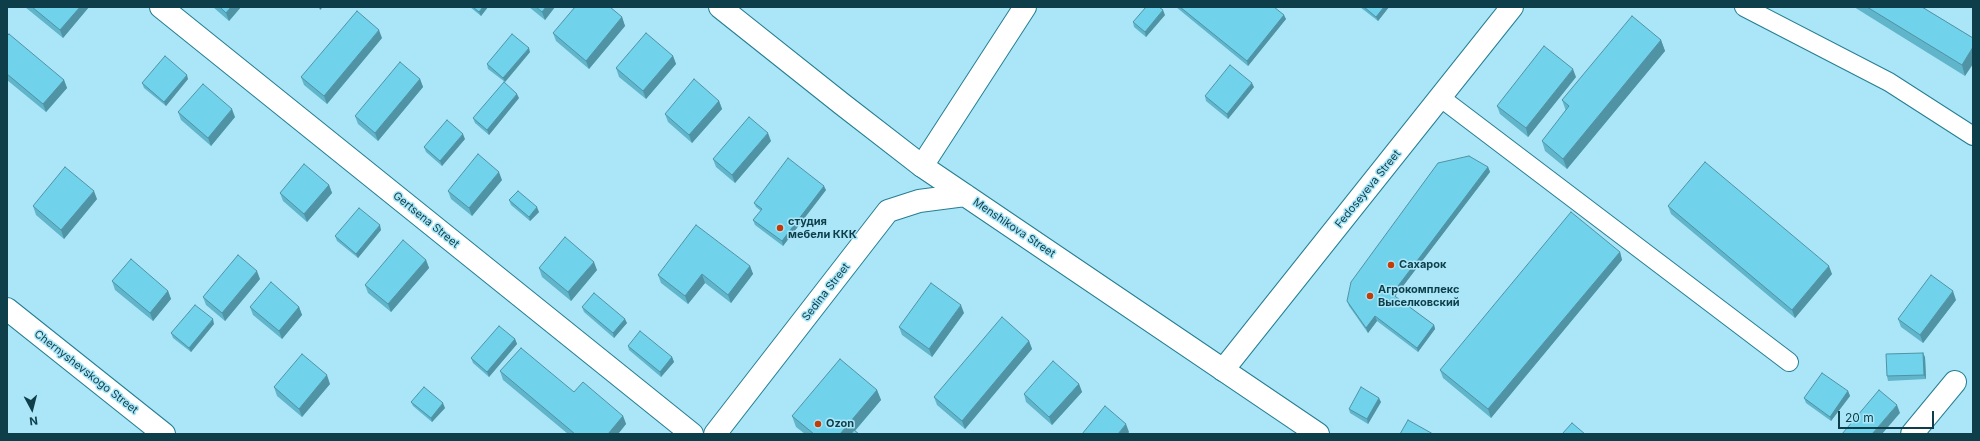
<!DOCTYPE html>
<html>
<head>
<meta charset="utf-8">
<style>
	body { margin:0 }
	#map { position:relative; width:1980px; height:441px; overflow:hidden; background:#aae6f7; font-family:Inter,sans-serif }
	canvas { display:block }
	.frame { position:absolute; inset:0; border:8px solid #0d3e4a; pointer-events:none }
	.north { position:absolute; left:12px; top:389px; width:40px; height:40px; -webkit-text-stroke:3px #aae6f7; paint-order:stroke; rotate:173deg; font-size:11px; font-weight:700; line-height:16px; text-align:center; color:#0d3e4a }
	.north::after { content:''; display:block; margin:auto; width:14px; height:18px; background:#0d3e4a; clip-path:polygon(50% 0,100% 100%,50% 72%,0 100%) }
	.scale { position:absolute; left:1838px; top:411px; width:96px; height:18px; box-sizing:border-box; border:2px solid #0d3e4a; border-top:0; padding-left:5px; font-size:12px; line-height:14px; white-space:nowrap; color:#0d3e4a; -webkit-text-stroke:3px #aae6f7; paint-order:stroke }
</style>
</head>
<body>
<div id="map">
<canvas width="1980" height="441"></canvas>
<div class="frame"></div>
<div class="north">N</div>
<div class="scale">20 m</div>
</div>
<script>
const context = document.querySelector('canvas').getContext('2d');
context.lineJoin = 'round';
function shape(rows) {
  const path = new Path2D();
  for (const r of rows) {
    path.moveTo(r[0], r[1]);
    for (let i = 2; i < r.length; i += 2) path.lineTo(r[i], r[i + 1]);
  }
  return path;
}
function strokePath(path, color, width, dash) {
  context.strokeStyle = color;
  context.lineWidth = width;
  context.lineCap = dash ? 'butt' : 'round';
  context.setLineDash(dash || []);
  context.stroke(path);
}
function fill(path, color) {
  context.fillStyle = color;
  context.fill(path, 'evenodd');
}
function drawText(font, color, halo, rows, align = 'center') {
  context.font = font + ' Inter,sans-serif';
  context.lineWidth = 3;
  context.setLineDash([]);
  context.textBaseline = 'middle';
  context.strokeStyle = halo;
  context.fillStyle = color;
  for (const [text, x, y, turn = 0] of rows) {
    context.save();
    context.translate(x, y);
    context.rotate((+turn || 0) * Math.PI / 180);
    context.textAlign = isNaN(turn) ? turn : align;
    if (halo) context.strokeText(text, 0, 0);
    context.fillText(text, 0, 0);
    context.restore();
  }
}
const service = shape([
	[1744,7,1889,82,1973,136],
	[1441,98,1789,362]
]);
const minor = shape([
	[161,7,692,434],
	[922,166,1025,7],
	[7,309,164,434],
	[1223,370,1512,7],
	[1912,434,1955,382]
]);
const secondary = shape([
	[720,7,842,104,922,166,1318,434],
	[715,434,888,211,919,201,965,195]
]);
strokePath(service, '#267e92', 20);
strokePath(minor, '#267e92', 24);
strokePath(secondary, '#267e92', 24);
strokePath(service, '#fff', 18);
strokePath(minor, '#fff', 22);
strokePath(secondary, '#fff', 22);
fill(shape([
	[25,7,89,7,63,38],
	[213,7,241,7,229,21],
	[470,7,488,7,481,16],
	[529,7,555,7,545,20],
	[1176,7,1274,7,1286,19,1248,66],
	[1360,7,1389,7,1378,21],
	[1854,7,1922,7,1973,38,1965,76],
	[1165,15,1146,37,1134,27,1133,22],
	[622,17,625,26,589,69,556,41,553,33],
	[7,36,64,80,67,88,46,112,7,80],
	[382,38,327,104,304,85,301,77],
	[1661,40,1665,51,1567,169,1545,151,1542,141,1566,111,1562,100],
	[530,52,505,82,488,69,487,64],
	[673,56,676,64,646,99,619,77,616,68],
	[1576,77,1528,137,1500,114,1497,106],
	[188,79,166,106,144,88,142,83],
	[420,79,423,87,378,141,358,124,355,116],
	[1254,87,1228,119,1206,101,1205,96],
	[519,98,489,135,475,123,473,118],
	[719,101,722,109,692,143,668,122,665,114],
	[178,112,235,117,211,146,181,120],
	[465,139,442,166,426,152,424,147],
	[771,141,735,183,716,167,713,159],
	[1488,167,1490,172,1395,296,1434,325,1435,329,1418,352,1377,321,1368,333,1349,306,1347,301],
	[502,180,472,216,451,199,448,191],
	[329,185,332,193,307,222,283,201,280,193],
	[826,190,783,246,755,225,753,220,761,211,756,207,754,203],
	[97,199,64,239,36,215,33,206],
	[509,200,539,212,530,221,511,205],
	[1668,206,1832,274,1795,318,1671,214],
	[381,230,358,258,337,241,335,236],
	[1620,252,1622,260,1491,418,1443,378,1440,370],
	[426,260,429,268,391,312,368,293,365,285],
	[750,266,753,274,731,303,705,283,688,304,661,283,658,275],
	[539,268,597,270,571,301,542,277],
	[260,279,225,321,206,305,203,297],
	[112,281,168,291,171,299,153,321,115,290],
	[1956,300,1923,343,1901,327,1898,319],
	[250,307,299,307,302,315,282,339,253,315],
	[582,307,627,323,614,338,584,312],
	[964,313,932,357,902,335,899,327],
	[214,324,191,352,173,338,171,333],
	[515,339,517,344,489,377,473,363,471,358],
	[1029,341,1032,349,965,429,937,405,934,397],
	[628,346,672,357,674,362,661,377,629,350],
	[1925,357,1926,379,1888,381,1887,376],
	[500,371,574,392,623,416,626,424,618,434,568,434,503,380],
	[330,384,302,417,277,396,274,387],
	[1079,384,1082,392,1052,425,1026,402,1024,394],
	[877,390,881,400,855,431,859,434,805,434,796,427,792,416],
	[1848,391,1850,396,1831,421,1806,403,1804,398],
	[411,402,445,408,432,422,413,406],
	[1381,402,1368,424,1350,413,1349,409]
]), '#61b5ca');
fill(shape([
	[80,7,89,7,63,38,60,30],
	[231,7,241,7,229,21,226,13],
	[319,7,323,7,320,10],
	[483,7,488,7,481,16,479,12],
	[546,7,555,7,545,20,542,12],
	[1384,7,1389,7,1378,21,1376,17],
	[1163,10,1165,15,1146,37,1145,32],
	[1284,15,1286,19,1248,66,1247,61],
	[622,17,625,26,589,69,586,61],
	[379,30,382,38,327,104,324,96],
	[1661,40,1665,51,1567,169,1563,159],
	[1973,47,1973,64,1965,76,1962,65],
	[529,48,530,52,505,82,503,78],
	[673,56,676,64,646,99,643,91],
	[1573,69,1576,77,1528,137,1526,128],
	[187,75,188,79,166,106,164,102],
	[420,79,423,87,378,141,375,133],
	[64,80,67,88,46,112,43,104],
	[1252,83,1254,87,1228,119,1227,114],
	[517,94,519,98,489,135,487,130],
	[719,101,722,109,692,143,689,135],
	[232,109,235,117,211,146,208,138],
	[768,133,771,141,735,183,732,175],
	[463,134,465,139,442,166,440,161],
	[1488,167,1490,172,1394,298,1392,294],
	[499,172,502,180,472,216,469,208],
	[329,185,332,193,307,222,304,214],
	[824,186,826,190,783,246,782,241],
	[94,191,97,199,64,239,61,230],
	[537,207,539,212,530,221,529,217],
	[380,225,381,230,358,258,356,254],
	[1620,252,1622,260,1491,418,1488,409],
	[426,260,429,268,391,312,388,304],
	[594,262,597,270,571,301,568,292],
	[750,266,753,274,731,303,728,295],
	[1829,266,1832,274,1795,318,1792,310],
	[257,271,260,279,225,321,222,313],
	[702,274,705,283,688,304,685,296],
	[168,291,171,299,153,321,150,313],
	[1953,291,1956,300,1923,343,1920,335],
	[961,305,964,313,932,357,929,349],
	[299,307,302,315,282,339,279,331],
	[1375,316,1377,321,1368,333,1366,328],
	[213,319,214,324,191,352,189,348],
	[625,319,627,323,614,338,613,333],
	[1434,325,1435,329,1418,352,1417,348],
	[515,339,517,344,489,377,487,372],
	[1029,341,1032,349,965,429,962,421],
	[1923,353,1925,357,1926,379,1924,375],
	[672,357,674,362,661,377,660,372],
	[327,375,330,384,302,417,299,409],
	[1079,384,1082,392,1052,425,1049,417],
	[877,390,881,400,852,434,840,434],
	[1848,391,1850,396,1831,421,1830,417],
	[1379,398,1381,402,1368,424,1367,419],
	[443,403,445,408,432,422,431,418],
	[1897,405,1900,413,1882,434,1872,434],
	[623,416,626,424,618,434,608,434],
	[1126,424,1129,432,1128,434,1118,434]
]), '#4f93a4');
const building = shape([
	[32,7,80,7,60,30,32,7],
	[220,7,231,7,226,13,220,7],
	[473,7,483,7,479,12,473,7],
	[536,7,546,7,542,12,536,7],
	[575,7,610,7,622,17,586,61,553,33,575,7],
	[1146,7,1159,7,1163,10,1145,32,1133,22,1146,7],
	[1180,7,1274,7,1284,15,1247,61,1180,7],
	[1364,7,1384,7,1376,17,1364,7],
	[1867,7,1922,7,1973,38,1973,47,1962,65,1867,7],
	[357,11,379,30,324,96,301,77,357,11],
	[1632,16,1661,40,1563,159,1542,141,1569,106,1562,100,1632,16],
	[646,33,673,56,643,91,616,68,646,33],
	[9,34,64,80,43,104,7,74,7,36,9,34],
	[512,34,529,48,503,78,487,64,512,34],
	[1544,46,1573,69,1526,128,1497,106,1544,46],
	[165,56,187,75,164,102,142,83,165,56],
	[400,62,420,79,375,133,355,116,400,62],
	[1230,65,1252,83,1227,114,1205,96,1230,65],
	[694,79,719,101,689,135,665,114,694,79],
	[504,82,517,94,487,130,473,118,504,82],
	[203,84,232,109,208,138,178,112,203,84],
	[749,117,768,133,732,175,713,159,749,117],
	[447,120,463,134,440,161,424,147,447,120],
	[478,154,499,172,469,208,448,191,478,154],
	[1469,156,1488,167,1392,294,1434,325,1417,348,1375,316,1366,328,1347,301,1351,282,1438,163,1469,156],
	[788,158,824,186,782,241,753,220,762,209,754,203,788,158],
	[1705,162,1829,266,1792,310,1668,206,1705,162],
	[304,164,329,185,304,214,280,193,304,164],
	[65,167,94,191,61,230,33,206,65,167],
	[518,191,537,207,529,217,509,200,518,191],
	[359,208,380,225,356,254,335,236,359,208],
	[1571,212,1620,252,1488,409,1440,370,1571,212],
	[696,225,750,266,728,295,702,274,685,296,658,275,696,225],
	[565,237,594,262,568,292,539,268,565,237],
	[403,240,426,260,388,304,365,285,403,240],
	[238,255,257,271,222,313,203,297,238,255],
	[131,259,168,291,150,313,112,281,131,259],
	[1931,275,1953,291,1920,335,1898,319,1931,275],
	[271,282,299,307,279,331,250,307,271,282],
	[931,283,961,305,929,349,899,327,931,283],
	[594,293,625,319,613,333,582,307,594,293],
	[195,305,213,319,189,348,171,333,195,305],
	[1002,317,1029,341,962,421,934,397,1002,317],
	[499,326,515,339,487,372,471,358,499,326],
	[640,331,672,357,660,372,628,346,640,331],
	[521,348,574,392,583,382,623,416,608,434,575,434,500,371,521,348],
	[1923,353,1924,375,1887,376,1886,354,1923,353],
	[302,354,327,375,299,409,274,387,302,354],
	[840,359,877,390,840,434,814,434,792,416,840,359],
	[1053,361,1079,384,1049,417,1024,394,1053,361],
	[1822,373,1848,391,1830,417,1804,398,1822,373],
	[424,387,443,403,431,418,411,402,424,387],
	[1361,387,1379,398,1367,419,1349,409,1361,387],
	[1879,390,1897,405,1872,434,1842,434,1879,390],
	[1105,406,1126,424,1118,434,1082,434,1105,406],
	[1408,420,1433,434,1400,434,1408,420],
	[1572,423,1585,434,1562,434,1572,423],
	[854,430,859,434,851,434,854,430]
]);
fill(building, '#71d2eb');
strokePath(building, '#4f93a4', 1);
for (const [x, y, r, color] of [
	[780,228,4,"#c33b06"],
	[1391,265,4,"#c33b06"],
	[1370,296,4,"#c33b06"],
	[818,424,4,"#c33b06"]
]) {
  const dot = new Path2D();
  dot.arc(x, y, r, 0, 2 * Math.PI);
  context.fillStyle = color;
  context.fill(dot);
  strokePath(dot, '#aae6f7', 1.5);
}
drawText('11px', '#0d3e4a', '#aae6f7', [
	["Fedoseyeva Street",1368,189,-51],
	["Gertsena Street",426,220,39],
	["Menshikova Street",1014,228,34],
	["Sedina Street",826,292,-52],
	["Chernyshevskogo Street",86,372,38]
]);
drawText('bold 11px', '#0d3e4a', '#aae6f7', [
	["студия",788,222],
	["мебели ККК",788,235],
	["Сахарок",1399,265],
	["Агрокомплекс",1378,290],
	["Выселковский",1378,303],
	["Ozon",826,424]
], 'left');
</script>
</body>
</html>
